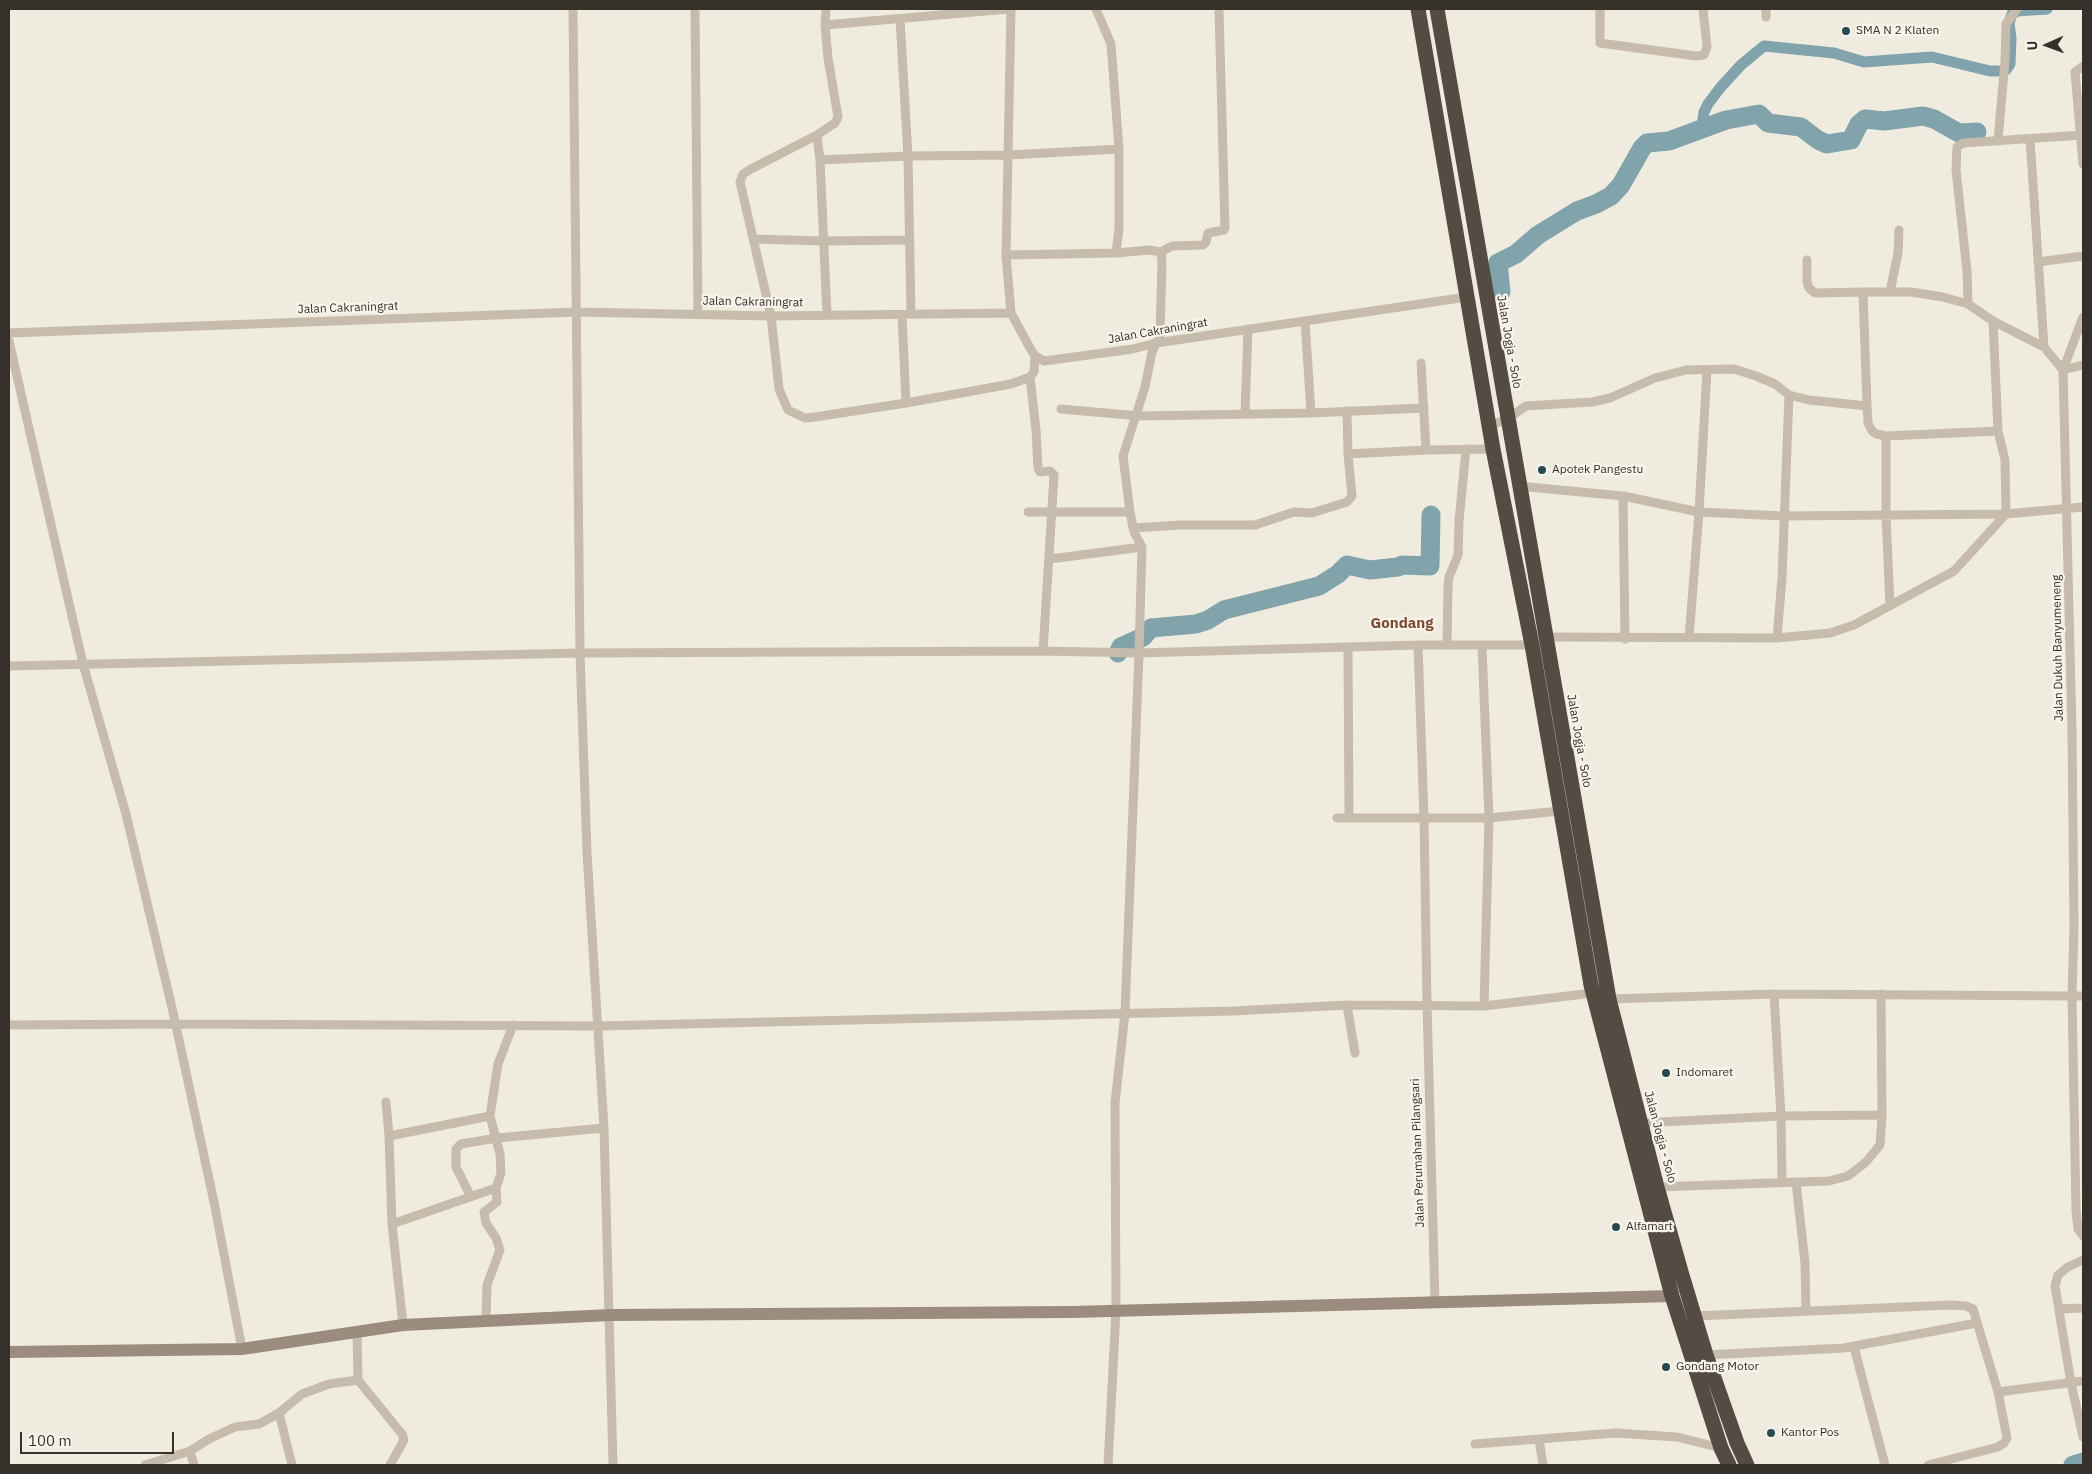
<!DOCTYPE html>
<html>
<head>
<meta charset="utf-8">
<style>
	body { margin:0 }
	#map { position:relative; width:2092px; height:1474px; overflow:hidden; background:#f0ebdf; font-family:"IBM Plex Sans",sans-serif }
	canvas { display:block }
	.frame { position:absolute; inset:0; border:10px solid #36302a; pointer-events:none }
	.north { position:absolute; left:2022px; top:20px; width:50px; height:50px; -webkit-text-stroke:4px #f8f4eb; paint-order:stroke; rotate:268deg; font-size:14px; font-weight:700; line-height:20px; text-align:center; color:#36302a }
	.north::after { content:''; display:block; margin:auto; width:18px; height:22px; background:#36302a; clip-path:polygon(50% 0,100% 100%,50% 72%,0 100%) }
	.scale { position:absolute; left:20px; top:1432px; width:154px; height:22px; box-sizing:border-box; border:2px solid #36302a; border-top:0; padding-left:6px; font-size:15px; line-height:18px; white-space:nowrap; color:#36302a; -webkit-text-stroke:4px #f8f4eb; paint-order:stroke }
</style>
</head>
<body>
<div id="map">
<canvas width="2092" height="1474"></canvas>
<div class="frame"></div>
<div class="north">U</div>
<div class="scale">100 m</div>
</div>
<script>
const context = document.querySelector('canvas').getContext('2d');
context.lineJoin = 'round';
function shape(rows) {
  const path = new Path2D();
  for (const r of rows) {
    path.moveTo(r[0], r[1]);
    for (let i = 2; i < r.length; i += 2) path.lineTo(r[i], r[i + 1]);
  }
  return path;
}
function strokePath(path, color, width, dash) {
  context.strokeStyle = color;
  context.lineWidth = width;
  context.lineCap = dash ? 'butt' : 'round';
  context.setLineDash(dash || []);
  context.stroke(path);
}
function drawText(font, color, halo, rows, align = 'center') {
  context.font = font + ' "IBM Plex Sans",sans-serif';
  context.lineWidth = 4.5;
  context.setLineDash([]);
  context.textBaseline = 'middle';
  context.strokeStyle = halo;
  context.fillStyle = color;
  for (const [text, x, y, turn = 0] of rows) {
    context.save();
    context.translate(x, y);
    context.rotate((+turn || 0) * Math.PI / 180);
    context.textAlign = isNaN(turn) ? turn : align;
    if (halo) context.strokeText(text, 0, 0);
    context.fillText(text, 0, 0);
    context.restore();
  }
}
strokePath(shape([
	[1699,131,1702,127,1704,112,1708,104,1720,88,1741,65,1764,46,1834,53,1864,62,1932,57,1990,71,2002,71,2006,70,2010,64,2011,38,2009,23,2012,14,2017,11,2047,9]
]), '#81a3ab', 11);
strokePath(shape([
	[1501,292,1498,263,1516,254,1538,235,1577,211,1596,204,1611,196,1621,185,1642,148,1647,143,1669,141,1726,120,1759,114,1768,123,1801,127,1818,140,1827,144,1851,140,1859,124,1865,119,1884,121,1923,116,1934,119,1959,133,1977,132],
	[1118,653,1121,647,1143,637,1151,628,1196,624,1208,620,1224,610,1319,586,1338,574,1347,565,1370,570,1398,567,1402,565,1430,566,1431,515],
	[2073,1465,2083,1462]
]), '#81a3ab', 19);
strokePath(shape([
	[573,9,580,653,587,853,604,1128,613,1465],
	[695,9,698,314],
	[826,9,825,25,828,58,838,117,835,123,817,135,751,169,743,174,740,182,771,316,779,389,788,410,805,418,815,417,906,403,1011,384,1030,377,1034,372,1035,356],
	[1096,9,1111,44,1119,149,1119,228,1116,253,1149,250,1161,252,1162,262,1160,335,1152,352,1145,387,1123,456,1130,512,1134,532,1142,547,1139,653,1125,1013,1115,1103,1116,1310,1108,1465],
	[1600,9,1600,43,1696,56,1704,55,1707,47,1703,9],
	[1766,9,1766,17],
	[900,19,908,156,911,314],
	[825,25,1009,9],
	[2083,66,2075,72,2083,164],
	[817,135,820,160,827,315],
	[2030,139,2044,347],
	[1998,140,2005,61,2006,24,2017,9],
	[820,160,908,156,1009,155,1119,149],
	[753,239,824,241,910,240],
	[1161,252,1172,246,1203,245,1206,242,1208,233,1224,230,1225,228,1219,9],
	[1006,255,1116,253],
	[1807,260,1807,282,1809,288,1815,293,1863,292,1867,406,1868,423,1872,431,1876,434,1886,436,1998,431],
	[2038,262,2083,256],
	[1863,292,1911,292,1943,297,1968,304,1993,321,2044,347,2063,370,2083,365],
	[1890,292,1898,253,1899,230],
	[1968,304,1967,271,1956,170,1957,147,1963,143,2083,135],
	[1011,313,1006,255,1011,9],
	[902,315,906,403],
	[2083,317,2063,370,2072,730,2074,927,2072,996,2083,996],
	[1305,321,1311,413],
	[9,333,577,312,771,316,1011,313,1030,348,1035,356,1044,361,1133,349,1156,343,1467,297],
	[9,341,83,664,126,814,173,1012,214,1202,242,1349],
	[1421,363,1426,450,1493,449],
	[1030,377,1036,430,1038,468,1040,472,1050,471,1054,475,1043,651],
	[1061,409,1140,416,1311,413,1424,408],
	[1245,414,1248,329],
	[1489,426,1507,419,1526,406,1592,402,1610,398,1655,378,1686,370,1734,369,1756,376,1775,384,1789,395,1809,400,1867,406],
	[1886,436,1886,515,1890,606],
	[1348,454,1426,450],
	[1518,486,1623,496,1699,512,1783,516,2006,514,2083,507],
	[1623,496,1625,639],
	[1028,512,1130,512],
	[1133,528,1180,525,1255,525,1294,512,1312,513,1347,502,1352,496,1348,454,1347,411],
	[1050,559,1142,547],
	[1545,637,1777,638,1830,633,1854,625,1954,571,2006,514,2005,460,1998,431,1993,321],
	[1689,638,1699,512,1707,370],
	[1777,638,1782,578,1789,395],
	[1418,645,1424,817,1427,1004,1435,1301],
	[1447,645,1448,586,1449,577,1458,555,1459,521,1466,449],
	[1482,646,1489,818,1484,1006],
	[1348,647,1349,818],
	[9,666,580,653,1043,651,1139,653,1418,645,1532,645],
	[1337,818,1489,818,1560,811],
	[1774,994,1781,1116,1782,1182],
	[1609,999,1774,994,2072,996,2076,1211,2078,1229,2083,1236],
	[1347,1005,1355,1053],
	[9,1025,175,1024,599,1026,1233,1011,1347,1005,1484,1006,1593,993],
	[386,1102,389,1136,392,1224,403,1325],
	[1641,1123,1781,1116,1882,1115],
	[389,1136,490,1116],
	[1796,1182,1805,1263,1806,1311],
	[1657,1187,1829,1181,1848,1176,1866,1162,1880,1145,1882,1115,1881,994],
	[471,1197,456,1167,456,1149,461,1144,497,1138,604,1128],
	[392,1224,496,1188,501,1173,500,1154,490,1116,498,1064,513,1025],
	[2083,1260,2068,1267,2058,1275,2055,1286,2071,1383,2083,1437],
	[2059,1309,2083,1308],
	[1695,1316,1951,1305,1966,1306,1973,1309,1998,1392],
	[486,1320,487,1285,500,1250,496,1238,486,1223,484,1212,497,1202,496,1188],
	[357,1332,358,1380,402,1434,404,1440,390,1465],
	[1854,1347,1885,1465],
	[1706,1355,1844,1348,1977,1323],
	[279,1413,292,1465],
	[1539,1439,1543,1465],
	[1475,1444,1616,1433,1677,1437,1721,1448],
	[190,1451,194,1465],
	[145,1465,190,1451,209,1439,235,1427,259,1424,279,1413,302,1394,329,1384,358,1380],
	[1928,1465,1998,1447,2004,1443,2007,1438,1998,1392,2083,1381]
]), '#c7bcac', 9);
strokePath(shape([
	[9,1352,242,1349,403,1325,610,1315,1072,1312,1672,1296]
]), '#9b8c7d', 12);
strokePath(shape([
	[1418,9,1493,449,1532,645,1591,985,1672,1296,1721,1448,1729,1465],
	[1437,9,1609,999,1657,1187,1682,1275,1706,1355,1737,1443,1747,1465]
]), '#564b42', 15);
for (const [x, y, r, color] of [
	[1846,31,5,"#244a54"],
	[1542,470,5,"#244a54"],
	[1666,1073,5,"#244a54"],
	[1616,1227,5,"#244a54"],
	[1666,1367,5,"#244a54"],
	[1771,1433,5,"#244a54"]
]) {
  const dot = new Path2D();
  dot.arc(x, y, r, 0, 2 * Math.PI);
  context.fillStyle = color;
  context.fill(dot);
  strokePath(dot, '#f8f4eb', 2);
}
drawText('12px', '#36302a', '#f8f4eb', [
	["SMA N 2 Klaten",1856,31],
	["Apotek Pangestu",1552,470],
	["Indomaret",1676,1073],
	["Alfamart",1626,1227],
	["Gondang Motor",1676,1367],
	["Kantor Pos",1781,1433]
], 'left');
drawText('12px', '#36302a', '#f8f4eb', [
	["Jalan Cakraningrat",753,302,1],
	["Jalan Cakraningrat",348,308,-2],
	["Jalan Cakraningrat",1158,331,-10],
	["Jalan Jogja - Solo",1509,342,80],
	["Jalan Dukuh Banyumeneng",2058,648,-91],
	["Jalan Jogja - Solo",1579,741,80],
	["Jalan Jogja - Solo",1660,1137,75],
	["Jalan Perumahan Pilangsari",1418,1153,-92]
]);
drawText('bold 15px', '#7d4a2b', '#f8f4eb', [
	["Gondang",1402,624]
]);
</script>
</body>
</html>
